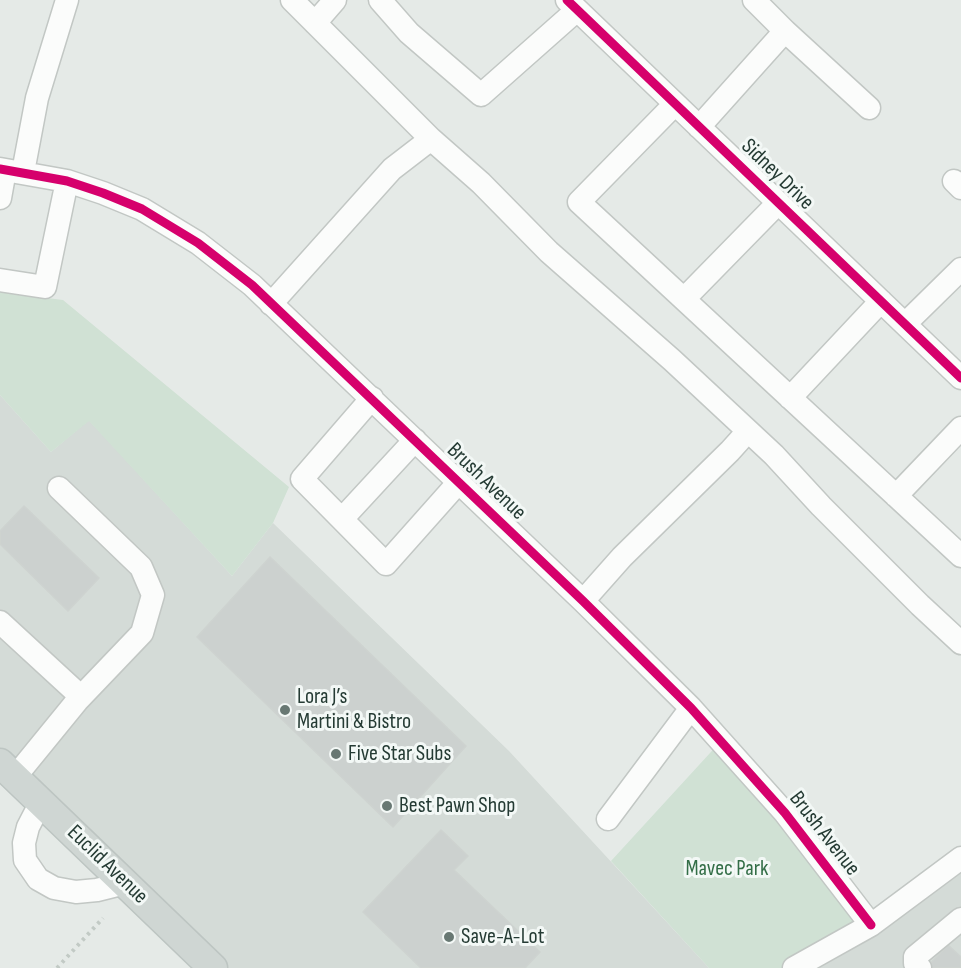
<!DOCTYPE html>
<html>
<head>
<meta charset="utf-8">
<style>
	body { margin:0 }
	canvas { display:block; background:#e5eae7 }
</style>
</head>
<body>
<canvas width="961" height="968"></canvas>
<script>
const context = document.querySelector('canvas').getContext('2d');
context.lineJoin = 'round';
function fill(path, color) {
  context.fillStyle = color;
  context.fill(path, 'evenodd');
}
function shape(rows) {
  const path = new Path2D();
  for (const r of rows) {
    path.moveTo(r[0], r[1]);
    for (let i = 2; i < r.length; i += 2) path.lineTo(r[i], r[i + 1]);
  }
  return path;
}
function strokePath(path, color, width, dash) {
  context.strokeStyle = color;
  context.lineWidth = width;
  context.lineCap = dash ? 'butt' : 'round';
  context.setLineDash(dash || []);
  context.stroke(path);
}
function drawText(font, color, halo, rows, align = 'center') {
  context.font = font + ' "Sofia Sans Condensed",sans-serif';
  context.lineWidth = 6;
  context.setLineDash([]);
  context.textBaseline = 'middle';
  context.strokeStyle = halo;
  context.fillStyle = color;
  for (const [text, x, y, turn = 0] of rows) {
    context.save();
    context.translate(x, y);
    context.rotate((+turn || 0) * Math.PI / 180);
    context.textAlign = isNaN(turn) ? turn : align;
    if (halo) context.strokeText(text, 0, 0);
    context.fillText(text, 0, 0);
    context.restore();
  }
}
fill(shape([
	[0,395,51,452,89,420,232,576,273,523,509,751,709,968,213,968,0,763],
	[961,858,961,968,794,968]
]), '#d4dbd7');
fill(shape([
	[0,292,63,300,289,487,273,523,232,576,89,421,51,452,0,395],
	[721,741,871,925,794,968,709,968,611,861]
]), '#d0e1d4');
const building = shape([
	[24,506,99,578,68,611,0,544,0,531,24,506],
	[270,557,466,746,393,827,197,637,270,557],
	[441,830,468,856,454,870,540,952,525,968,421,968,363,912,441,830],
	[948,945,961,957,961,968,928,968,927,967,948,945]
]);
fill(building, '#ccd1cf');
strokePath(building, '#ced3d0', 1.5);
const minor = shape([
	[380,0,409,33,481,95,577,10],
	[567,0,961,378],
	[315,23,335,0],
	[785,31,869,108],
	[675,104,579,202,961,556],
	[699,127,785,31,754,0],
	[431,139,481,183,549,252,672,360,774,455,821,506,920,605,961,643],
	[0,169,67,181,103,193,142,209,198,243,252,285,583,601,691,708,785,813,871,925],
	[23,172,37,98,67,0],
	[954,181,961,188],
	[0,198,5,170],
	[0,280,45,287,67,181],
	[684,299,778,203],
	[271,304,392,169,431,139,292,0],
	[905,324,961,269],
	[372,398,302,479,386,564,458,483],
	[790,398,881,301],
	[59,488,141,567,153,595,142,633,77,701],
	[896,496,961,428],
	[342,519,415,440],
	[583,601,622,557,730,451,748,431],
	[0,622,76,692,77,701,15,777],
	[41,802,28,827,24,843,25,860,38,879,54,888,76,892,97,890,125,883],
	[608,819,691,708],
	[794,968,871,925,961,858],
	[920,968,915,963,915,957,961,919]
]);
const major = shape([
	[0,763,213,968]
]);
strokePath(minor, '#c2c7c4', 25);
strokePath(major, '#bdc5c2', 31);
strokePath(shape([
	[57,968,103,918]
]), '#c2cac5', 4, [3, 4.5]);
strokePath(minor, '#fbfcfb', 22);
strokePath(major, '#cfd6d3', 28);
strokePath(shape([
	[567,0,961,378],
	[0,169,67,181,103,193,142,209,198,243,252,285,583,601,691,708,785,813,871,925]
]), '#d6006c', 9);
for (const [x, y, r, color] of [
	[285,710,6,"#687873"],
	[336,754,6,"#687873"],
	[387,806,6,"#687873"],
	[449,937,6,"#687873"]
]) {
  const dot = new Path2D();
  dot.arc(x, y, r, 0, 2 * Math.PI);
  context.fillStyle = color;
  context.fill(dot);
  strokePath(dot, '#f3f8f6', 2);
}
drawText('22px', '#253b34', '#f3f8f6', [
	["Sidney Drive",777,175,44],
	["Brush Avenue",486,482,44],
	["Brush Avenue",824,834,52],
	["Euclid Avenue",107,865,44]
]);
drawText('22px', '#253b34', '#f3f8f6', [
	["Lora J’s",297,697],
	["Martini & Bistro",297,722],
	["Five Star Subs",348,754],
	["Best Pawn Shop",399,806],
	["Save-A-Lot",461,937]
], 'left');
drawText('22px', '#336e47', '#f3f8f6', [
	["Mavec Park",727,869]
]);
</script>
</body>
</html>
